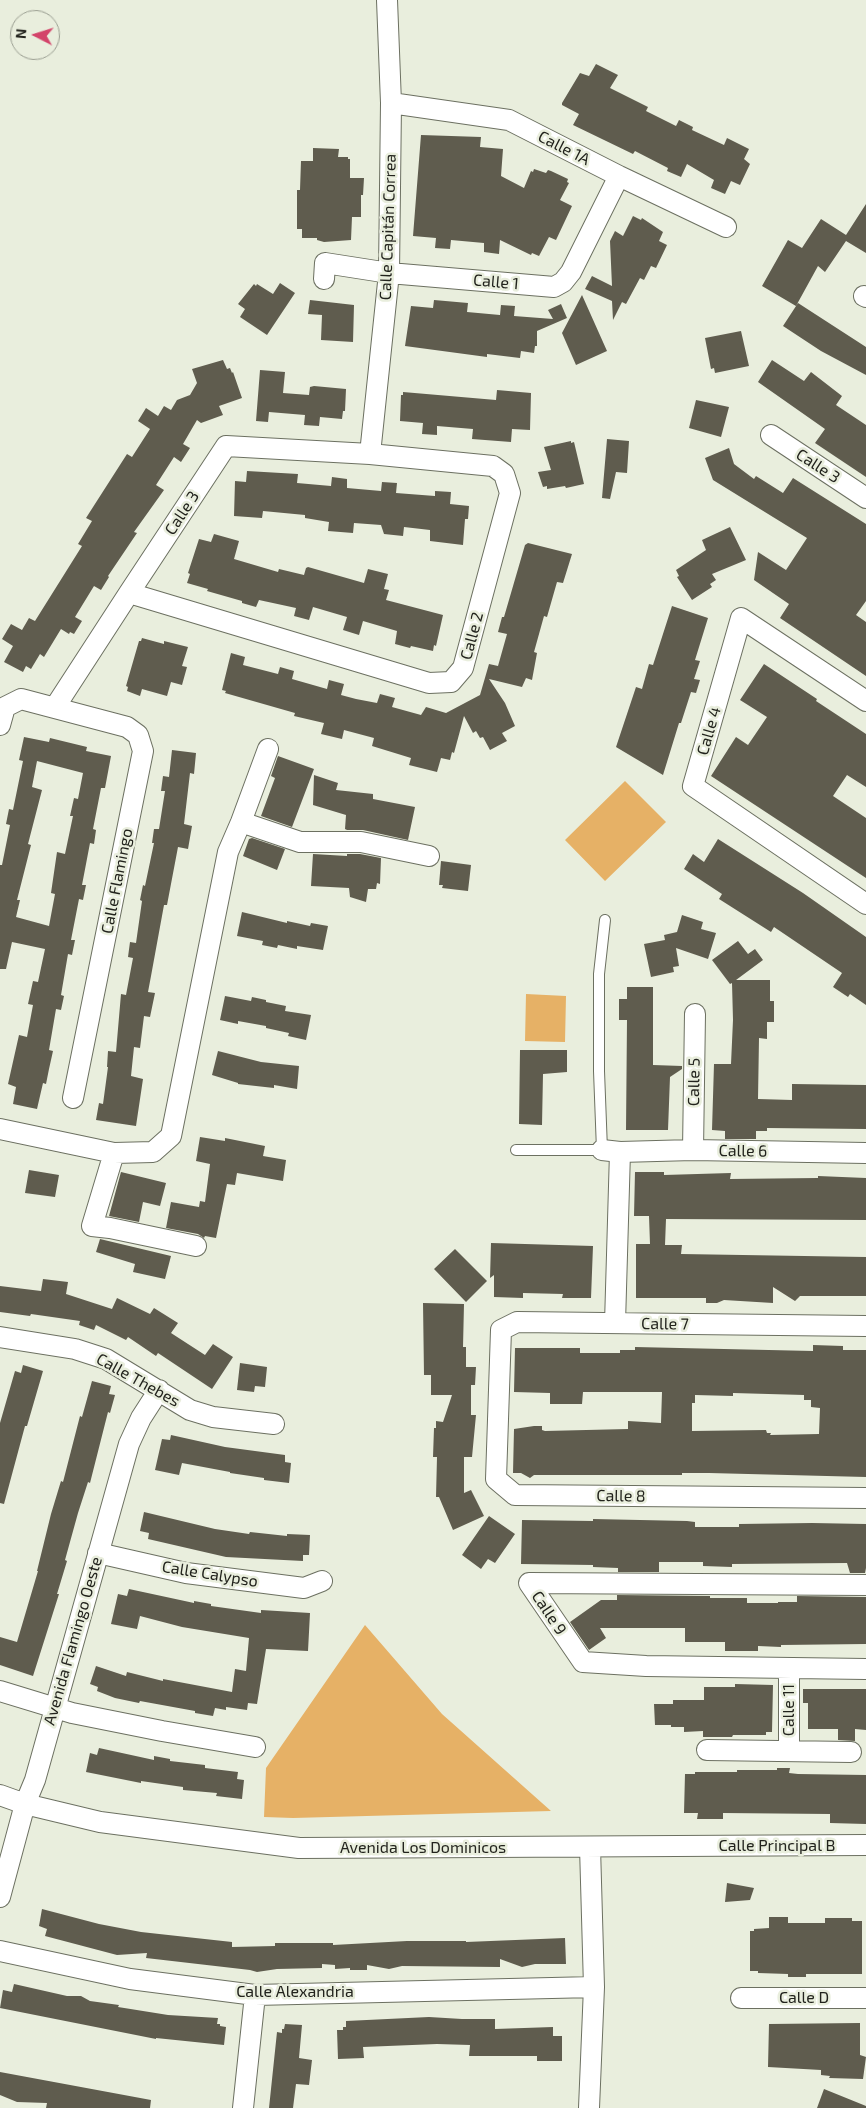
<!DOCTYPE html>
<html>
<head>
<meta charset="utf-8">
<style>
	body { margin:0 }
	#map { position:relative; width:866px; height:2108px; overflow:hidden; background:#e9eedd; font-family:"Exo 2",sans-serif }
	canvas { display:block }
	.north { position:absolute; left:10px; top:10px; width:50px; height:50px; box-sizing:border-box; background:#e9eedd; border:1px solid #999d90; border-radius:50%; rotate:275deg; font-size:14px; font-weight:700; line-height:20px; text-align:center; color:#22231d }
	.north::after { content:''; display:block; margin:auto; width:18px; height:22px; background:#d3446a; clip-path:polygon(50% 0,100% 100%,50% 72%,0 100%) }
</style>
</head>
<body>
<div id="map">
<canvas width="866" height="2108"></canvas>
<div class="north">N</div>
</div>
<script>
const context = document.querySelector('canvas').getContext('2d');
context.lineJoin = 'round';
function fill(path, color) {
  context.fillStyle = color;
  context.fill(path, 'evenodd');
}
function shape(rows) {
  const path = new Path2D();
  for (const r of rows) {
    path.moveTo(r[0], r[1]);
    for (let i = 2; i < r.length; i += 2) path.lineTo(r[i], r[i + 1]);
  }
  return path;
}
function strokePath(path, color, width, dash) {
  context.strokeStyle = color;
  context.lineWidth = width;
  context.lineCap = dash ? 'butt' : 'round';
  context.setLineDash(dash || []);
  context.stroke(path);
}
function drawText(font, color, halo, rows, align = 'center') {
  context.font = font + ' "Exo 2",sans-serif';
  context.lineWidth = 5;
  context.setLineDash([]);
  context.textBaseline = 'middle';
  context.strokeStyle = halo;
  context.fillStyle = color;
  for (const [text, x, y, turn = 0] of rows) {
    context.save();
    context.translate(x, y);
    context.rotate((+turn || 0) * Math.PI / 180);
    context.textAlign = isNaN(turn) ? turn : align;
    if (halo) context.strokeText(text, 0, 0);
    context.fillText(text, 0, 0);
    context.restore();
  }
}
fill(shape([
	[625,781,666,822,605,881,565,840],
	[526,994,566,996,565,1042,525,1041],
	[365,1625,442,1714,551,1811,293,1818,264,1817,266,1768]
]), '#e6b166');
fill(shape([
	[596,64,618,75,610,88,648,107,646,111,676,126,679,120,693,127,692,130,724,145,727,138,749,149,744,159,750,164,740,185,731,181,725,194,711,188,714,180,687,164,681,177,667,171,668,168,635,151,633,154,573,125,579,114,562,105,562,103,580,73,589,76],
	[421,135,481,137,480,147,503,149,501,176,524,188,531,171,533,172,534,169,546,173,548,170,551,171,568,179,567,182,569,183,560,200,572,206,556,240,549,237,539,256,532,253,531,255,500,240,499,254,484,252,484,243,451,240,450,249,435,248,436,238,413,236],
	[313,148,339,149,338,157,348,157,348,159,350,159,350,178,364,178,363,195,361,195,361,217,352,217,351,240,324,242,317,240,317,238,302,238,302,229,297,229,297,190,300,190,301,161,313,161],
	[866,204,866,253,846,241,825,272,818,266,796,306,762,286,788,240,802,248,821,219,846,235],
	[633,216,641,220,642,218,663,232,659,241,667,245,656,268,651,266,644,280,640,278,626,304,622,302,613,320,612,301,585,289,592,276,612,286,610,241,615,231,623,236],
	[280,283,295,293,267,335,240,317,245,309,238,304,254,284,256,286,257,284,273,294],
	[582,295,607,351,576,365,562,333],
	[310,300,354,305,353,342,321,340,322,315,308,314],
	[434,300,468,303,467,312,500,315,501,305,515,306,514,316,553,319,548,310,561,304,567,318,537,331,537,346,535,346,534,353,521,351,520,358,487,354,487,357,405,346,411,306,433,308],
	[798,303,866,347,866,375,821,351,783,326],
	[741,331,749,366,715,373,714,368,711,369,705,338],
	[223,360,227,369,230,368,232,373,233,372,242,398,219,406,223,415,201,423,197,420,183,444,190,448,181,462,174,457,156,485,164,490,134,532,137,533,108,576,109,577,101,590,94,586,75,617,82,621,74,634,70,632,69,634,61,629,44,657,40,654,31,669,26,666,23,672,4,662,13,646,2,639,11,624,22,630,29,618,35,621,82,546,78,544,92,521,86,518,127,454,132,457,150,429,138,421,146,408,158,416,164,406,171,410,177,400,190,395,197,383,192,369],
	[772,360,804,381,811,372,842,396,836,405,866,425,866,477,815,443,825,429,758,382],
	[260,370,285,372,283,393,309,395,310,387,314,386,346,389,345,411,343,411,342,419,320,417,319,426,304,425,305,415,269,412,268,422,256,421],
	[497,390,531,393,530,430,512,429,511,442,472,439,473,429,437,426,437,435,422,434,423,423,400,421,401,395,403,395,403,392,496,400],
	[696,400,729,407,721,437,689,428],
	[607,439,629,441,627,473,616,472,610,499,602,498],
	[571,441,571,443,574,442,584,484,566,488,565,486,547,489,547,486,543,487,538,472,551,470,544,447],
	[729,448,734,464,754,479,756,476,783,493,793,478,866,524,866,601,856,615,866,622,866,676,780,618,789,604,754,580,758,552,786,570,807,538,713,480,705,458],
	[247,471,298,474,297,483,331,486,332,477,347,479,347,488,381,491,382,482,397,483,396,493,435,496,435,491,451,492,450,504,469,506,468,519,465,519,463,545,430,541,430,530,404,527,403,536,384,534,381,525,354,523,353,533,328,531,329,522,305,518,305,515,263,511,262,518,234,516,235,481,246,482],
	[730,527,746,560,712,574,716,580,710,584,712,587,692,600,677,577,679,576,676,570,706,550,702,540],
	[214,534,239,541,234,559,278,572,279,569,304,575,306,568,308,567,364,583,368,569,388,574,384,589,389,590,386,600,443,615,436,646,434,645,433,651,411,646,410,648,395,644,397,631,363,621,359,635,343,630,347,617,313,607,309,620,294,616,296,608,259,600,256,607,242,603,242,601,207,591,208,589,187,583,190,574,188,573,199,539,211,542],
	[528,543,572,554,563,583,557,582,547,617,544,616,534,652,537,653,532,680,526,678,522,687,489,679,505,703,515,726,502,733,507,741,490,750,483,737,480,738,476,731,473,733,464,716,454,753,452,752,450,760,441,758,437,772,409,765,411,758,372,746,374,738,344,730,342,739,321,734,324,723,294,716,295,713,225,693,226,691,222,690,231,653,245,657,243,665,278,674,280,667,294,671,292,679,327,689,329,680,344,684,341,695,356,699,377,703,380,694,395,698,392,707,421,715,426,707,446,713,480,695,489,664,498,666,507,634,498,632,502,617,504,617,525,545],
	[672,606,708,618,695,660,700,661,694,679,700,680,696,693,691,692,681,723,679,723,663,775,616,747,636,687,642,689,649,664,653,665],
	[142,638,164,644,164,641,188,647,182,666,187,667,182,685,171,682,167,696,142,689,140,696,127,691,128,687,126,686,139,641,141,641],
	[764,664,817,699,816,701,866,734,866,787,847,775,833,796,866,818,866,878,711,776,736,737,748,745,767,717,740,700],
	[24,737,49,742,50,738,87,747,86,751,111,756,105,788,101,788,93,829,96,830,94,844,90,843,82,885,86,885,83,900,79,899,71,940,75,940,72,955,68,954,61,995,64,996,61,1010,56,1009,49,1050,53,1051,49,1069,46,1084,43,1083,37,1109,13,1104,16,1087,8,1084,19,1035,27,1037,33,1005,28,1004,33,981,38,982,45,949,12,942,6,969,0,969,0,865,2,865,10,825,6,824,9,809,13,810,23,761,19,760],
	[37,761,83,773,78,799,74,798,70,816,73,816,65,854,57,852,51,893,55,894,49,926,16,917,20,900,17,900,31,845,28,844,42,790,32,787],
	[172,750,196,753,194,774,190,773,184,824,192,826,188,849,178,847,167,905,164,905,151,976,148,992,155,993,150,1017,144,1016,140,1048,134,1047,131,1076,143,1079,136,1126,96,1120,99,1103,103,1104,108,1067,107,1067,108,1051,116,1052,121,994,126,995,133,958,128,957,130,942,136,943,142,901,140,900,143,885,145,886,154,843,152,843,154,829,159,829,165,791,161,791,163,776,169,777],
	[278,756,314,769,292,827,261,816,275,778,271,776],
	[314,775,338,783,336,790,373,794,373,799,415,807,408,840,363,830,347,830,345,829,346,815,313,805],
	[252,838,285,849,277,870,243,856,249,839],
	[718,839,803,893,866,937,866,1005,850,994,848,997,833,987,842,973,774,927,771,932,719,899,722,894,684,869,693,854,704,862],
	[313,854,347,856,347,854,360,854,381,858,380,884,377,883,376,889,368,889,366,902,350,897,349,888,311,886],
	[441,861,471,865,468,891,442,888,443,885,439,885],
	[242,912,287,923,287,921,310,926,311,923,328,926,323,950,297,946,297,949,278,945,277,948,262,945,263,941,237,936],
	[682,915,703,922,701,929,716,933,708,959,676,948,679,966,673,967,674,972,651,977,644,944,665,940,664,935,677,932],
	[738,941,748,954,755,949,763,960,736,980,770,980,770,1001,774,1001,774,1022,767,1022,767,1039,759,1038,758,1099,792,1100,792,1084,866,1085,866,1129,767,1128,767,1131,756,1131,756,1139,725,1139,725,1131,712,1130,714,1064,731,1064,733,1020,732,983,730,984,712,960],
	[627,987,653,987,653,1065,682,1066,682,1069,670,1077,668,1130,626,1130,627,1020,619,1020,619,999,627,999],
	[225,996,251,1001,252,997,266,1000,266,1002,286,1006,285,1011,311,1015,306,1040,288,1036,289,1033,266,1028,266,1026,238,1021,238,1024,220,1020],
	[520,1050,567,1050,567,1072,543,1074,542,1125,519,1124],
	[218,1051,261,1062,299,1066,297,1089,274,1085,274,1088,238,1084,238,1083,212,1075],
	[200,1137,225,1141,225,1138,265,1146,263,1156,286,1160,283,1181,237,1173,235,1185,227,1184,216,1238,205,1236,204,1238,198,1234,166,1228,171,1202,199,1207,200,1201,205,1202,210,1164,196,1161],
	[29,1170,59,1175,55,1197,25,1193],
	[121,1172,166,1183,160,1206,143,1202,139,1222,109,1216],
	[635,1172,664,1172,664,1175,731,1173,730,1179,818,1178,818,1176,866,1178,866,1220,666,1219,665,1245,682,1245,681,1254,866,1257,866,1296,800,1296,795,1301,773,1287,773,1303,724,1300,717,1303,706,1303,706,1298,636,1298,636,1244,650,1244,649,1216,634,1216],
	[100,1239,171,1256,165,1279,133,1272,135,1264,96,1252],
	[491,1243,593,1246,591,1298,562,1298,563,1294,523,1293,523,1298,494,1297,494,1275,490,1278],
	[455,1249,487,1281,466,1302,434,1269],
	[43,1279,68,1282,66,1294,112,1309,117,1298,150,1314,154,1308,178,1323,171,1333,205,1355,213,1344,233,1357,212,1389,158,1353,156,1356,128,1337,126,1340,96,1325,94,1330,79,1325,80,1321,31,1314,30,1316,0,1312,0,1286,41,1291],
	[423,1303,464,1304,463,1347,466,1347,466,1367,476,1367,475,1385,471,1385,471,1415,476,1415,472,1457,464,1457,464,1493,471,1490,484,1516,453,1530,439,1497,436,1497,437,1457,433,1457,434,1428,436,1428,436,1421,443,1422,452,1395,431,1395,431,1375,424,1375],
	[813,1345,843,1346,843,1350,866,1350,866,1477,709,1473,682,1473,682,1475,534,1475,530,1478,521,1473,513,1473,514,1429,534,1426,542,1426,542,1430,545,1431,628,1429,628,1421,661,1423,662,1392,583,1392,582,1404,550,1404,550,1393,514,1392,515,1348,580,1348,580,1353,620,1353,620,1350,635,1350,635,1347,813,1351],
	[733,1393,804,1395,804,1400,811,1400,811,1407,820,1408,819,1434,770,1435,771,1433,767,1433,766,1430,692,1431,692,1403,695,1403,695,1395,733,1396],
	[240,1363,267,1367,265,1387,255,1386,254,1392,237,1390],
	[23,1365,43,1371,27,1426,25,1426,4,1504,0,1503,0,1423,15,1371,21,1373],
	[92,1381,111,1386,109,1394,115,1395,110,1413,108,1412,90,1483,88,1482,78,1513,65,1560,67,1561,57,1594,59,1594,33,1676,0,1665,0,1637,17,1642,38,1571,37,1571,51,1514,61,1481,63,1482,80,1416,82,1417],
	[171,1435,225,1447,285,1455,285,1462,291,1463,289,1483,264,1480,264,1478,230,1473,230,1472,182,1463,179,1475,155,1470,162,1439,170,1440],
	[144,1512,215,1529,249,1534,250,1532,287,1536,287,1534,310,1535,309,1555,303,1555,303,1561,226,1557,148,1539,149,1533,140,1531],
	[489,1516,515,1534,495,1563,488,1559,481,1569,462,1555],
	[593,1519,687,1521,695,1522,695,1527,739,1527,739,1524,812,1523,866,1524,866,1568,865,1573,850,1573,847,1563,732,1564,732,1567,703,1566,703,1562,659,1562,659,1572,618,1572,618,1568,593,1567,593,1565,521,1564,522,1520,593,1521],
	[129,1589,194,1603,194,1601,211,1604,211,1606,261,1613,261,1610,310,1613,308,1651,266,1649,257,1704,248,1703,247,1710,226,1707,226,1710,215,1708,213,1716,195,1713,195,1711,140,1701,139,1703,115,1698,97,1691,98,1687,90,1684,96,1666,126,1676,127,1672,163,1681,163,1679,232,1692,235,1669,246,1671,249,1638,182,1627,140,1616,137,1629,111,1624,118,1594,127,1596],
	[617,1595,710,1596,710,1598,747,1598,747,1603,778,1603,778,1602,797,1602,797,1596,866,1597,866,1644,781,1645,781,1647,758,1646,758,1651,725,1651,725,1642,685,1642,685,1628,600,1628,606,1638,589,1650,570,1622,601,1600,617,1600],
	[735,1684,773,1685,772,1732,766,1732,766,1735,733,1735,732,1737,703,1737,703,1731,684,1732,684,1727,671,1727,671,1725,655,1725,654,1704,673,1704,673,1700,704,1700,704,1687,735,1687],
	[803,1689,866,1689,866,1730,855,1729,855,1741,838,1740,838,1729,808,1729,808,1703,803,1703],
	[99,1748,154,1760,154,1756,170,1759,170,1761,205,1765,205,1768,238,1772,237,1779,244,1780,242,1799,216,1796,217,1793,183,1790,183,1787,141,1781,141,1783,86,1772,90,1753,97,1755],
	[777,1768,790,1768,789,1773,798,1774,866,1775,866,1824,830,1823,830,1814,723,1813,723,1819,697,1819,698,1813,684,1813,685,1774,695,1774,695,1772,737,1772,737,1770,777,1770],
	[727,1883,754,1888,750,1900,725,1902],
	[42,1909,99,1924,141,1932,232,1942,232,1947,275,1946,275,1943,333,1943,333,1945,407,1941,466,1941,466,1942,565,1938,566,1964,535,1964,522,1967,500,1959,500,1967,402,1966,389,1969,367,1965,367,1970,350,1970,350,1968,335,1969,335,1965,322,1964,322,1968,277,1969,257,1972,250,1970,146,1958,147,1953,117,1955,45,1936,47,1929,39,1926],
	[769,1917,788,1917,788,1923,825,1923,825,1918,852,1918,852,1921,862,1921,862,1974,806,1974,806,1977,788,1977,788,1974,758,1973,758,1971,750,1971,750,1931,754,1931,754,1929,769,1928],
	[14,1984,67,1996,81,1996,90,2001,119,2005,118,2007,168,2015,218,2018,217,2024,220,2024,220,2026,226,2027,224,2045,156,2038,156,2039,0,2008,3,1990,12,1992],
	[429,2017,462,2019,495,2019,495,2029,553,2027,553,2036,562,2036,562,2061,537,2061,537,2056,469,2056,470,2045,437,2044,363,2047,364,2058,338,2059,337,2030,343,2030,343,2027,346,2027,346,2021],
	[860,2023,860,2055,866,2057,863,2079,829,2078,830,2076,821,2075,821,2070,768,2067,769,2024],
	[285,2024,302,2025,299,2058,312,2060,309,2085,296,2084,293,2108,269,2108,277,2032,282,2033,282,2029,284,2029],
	[0,2072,151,2100,150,2108,46,2108,47,2103,17,2102,0,2095],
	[824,2089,866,2106,866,2108,817,2108]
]), '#5f5c4e');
const lane = shape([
	[516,1150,602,1150,599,1071,599,974,605,920]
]);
const street = shape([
	[391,103,509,120,619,176,726,227],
	[324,279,325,263,389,273,554,287,563,282,571,272,619,176],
	[864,296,866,297],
	[771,435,866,498],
	[370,454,389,273,391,103,387,0],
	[866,701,741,618,693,786,866,904],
	[55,707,129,593,226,446,370,454,493,466,504,474,510,493,463,668,451,682,429,683,129,593],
	[0,725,5,707,21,699,127,727,138,735,143,751,73,1098],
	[241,822,300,842,361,842,429,856],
	[0,1129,114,1153,153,1152,171,1136,228,852,241,822,268,749],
	[602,1150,620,1152,693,1150,866,1153],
	[693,1150,695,1014],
	[114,1153,92,1226,110,1228,196,1246],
	[615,1323,620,1152],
	[866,1326,517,1322,501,1330,496,1479,515,1495,866,1498],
	[0,1337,75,1349,106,1359,190,1410,213,1417,274,1424],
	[98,1553,186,1573,304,1588,322,1581],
	[866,1585,529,1583,583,1662,646,1666,866,1669],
	[0,1691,72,1713,162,1731,255,1747],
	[707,1750,851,1752],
	[789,1751,789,1668],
	[0,1795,25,1804,100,1822,299,1848,866,1845],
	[0,1897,25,1804,35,1780,129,1444,141,1418,159,1390],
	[0,1951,130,1979,255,1995,594,1987],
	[741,1998,866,1998],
	[243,2108,255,1995],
	[589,2108,594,1987,590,1847]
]);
strokePath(lane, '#6c7061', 12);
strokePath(street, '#6c7061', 22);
strokePath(lane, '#fff', 10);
strokePath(street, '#fff', 20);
drawText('16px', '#22231d', '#e9eedd', [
	["Calle 1A",564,148,27],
	["Calle Capitán Correa",388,227,-88],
	["Calle 1",496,282,5],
	["Calle 3",818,466,33],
	["Calle 3",182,513,-57],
	["Calle 2",472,636,-75],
	["Calle 4",709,731,-74],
	["Calle Flamingo",117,881,-79],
	["Calle 5",694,1082,-89],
	["Calle 6",743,1151,1],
	["Calle 7",665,1324,1],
	["Calle Thebes",138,1380,29],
	["Calle 8",621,1496,1],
	["Calle Calypso",210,1574,9],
	["Calle 9",549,1613,56],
	["Avenida Flamingo Oeste",73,1641,-74],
	["Calle 11",789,1710,-90],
	["Calle Principal B",777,1846],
	["Avenida Los Dominicos",423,1848],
	["Calle Alexandria",295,1992],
	["Calle D",804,1998]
]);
</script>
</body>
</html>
